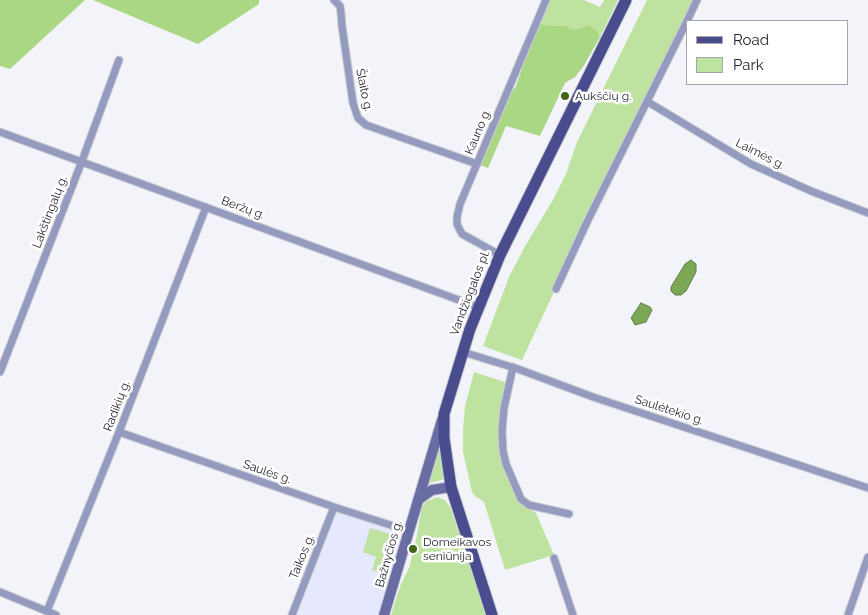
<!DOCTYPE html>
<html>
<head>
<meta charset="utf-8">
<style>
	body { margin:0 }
	#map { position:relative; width:868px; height:615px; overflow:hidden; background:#f3f4fa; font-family:Raleway,sans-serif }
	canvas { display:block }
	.legend { position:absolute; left:686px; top:20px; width:162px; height:65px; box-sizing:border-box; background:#fff; border:1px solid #a5a6aa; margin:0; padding:6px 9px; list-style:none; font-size:15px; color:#1f212b }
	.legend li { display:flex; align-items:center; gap:10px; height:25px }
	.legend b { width:25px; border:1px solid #a5a6aa }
</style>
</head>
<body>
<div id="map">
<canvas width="868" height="615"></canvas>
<ul class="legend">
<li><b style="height:6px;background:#4a4d8d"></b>Road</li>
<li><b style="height:14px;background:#bee2a0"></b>Park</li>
</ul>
</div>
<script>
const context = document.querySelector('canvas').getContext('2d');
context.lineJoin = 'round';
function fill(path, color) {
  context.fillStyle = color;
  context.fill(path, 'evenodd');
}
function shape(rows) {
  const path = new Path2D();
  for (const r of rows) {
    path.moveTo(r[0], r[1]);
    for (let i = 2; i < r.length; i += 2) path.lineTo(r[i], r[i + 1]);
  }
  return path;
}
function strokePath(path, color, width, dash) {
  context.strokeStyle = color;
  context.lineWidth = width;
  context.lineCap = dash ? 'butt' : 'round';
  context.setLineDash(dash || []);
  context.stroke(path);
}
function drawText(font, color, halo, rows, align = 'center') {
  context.font = font + ' Raleway,sans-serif';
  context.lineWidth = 5;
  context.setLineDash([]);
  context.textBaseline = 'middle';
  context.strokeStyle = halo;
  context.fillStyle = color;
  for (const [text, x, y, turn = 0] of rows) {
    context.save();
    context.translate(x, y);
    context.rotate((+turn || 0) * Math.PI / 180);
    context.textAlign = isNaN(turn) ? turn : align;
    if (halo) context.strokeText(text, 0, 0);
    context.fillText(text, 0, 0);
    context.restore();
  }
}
fill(shape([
	[334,507,405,530,378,615,292,615]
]), '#e5e8fe');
fill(shape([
	[546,0,584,0,600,7,604,0,618,0,600,37,598,32,589,25,573,30,565,26,544,25,537,21],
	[647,0,697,0,587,222,522,360,483,346,509,277,524,248,554,198,566,174,577,142],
	[474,372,508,383,503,451,527,507,536,513,554,555,505,570,484,502,475,496,472,492,463,452,463,430,465,406],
	[438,439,445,479,425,484],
	[438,497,445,500,450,507,487,615,391,615,401,584,409,568,416,540,422,506,427,501],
	[370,528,396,536,384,574,372,570,376,557,363,552]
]), '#bee2a0');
fill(shape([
	[0,0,85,0,10,69,0,66],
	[93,0,259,0,259,4,198,44],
	[537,21,544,25,565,26,573,30,589,25,598,32,600,37,583,67,575,77,565,83,540,136,506,126,488,168,480,165,510,94,516,86,524,62,521,59]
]), '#aad783');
const water = shape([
	[691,260,696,264,696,272,686,291,681,295,675,295,671,291,671,287,685,264,691,260],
	[641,303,650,307,652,310,646,322,635,325,631,318,641,303]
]);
fill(water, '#7ca754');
strokePath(water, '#607f48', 1);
const street = shape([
	[334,0,340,6,341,13,342,26,353,103,358,118,366,125,477,164],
	[687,21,697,0],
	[648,102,751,164,811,191,868,213],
	[0,132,478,307],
	[500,255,462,234,457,224,457,217,460,204,546,0],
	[556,289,587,222,687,21],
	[463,352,518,369,593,397,868,488],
	[513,367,504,408,502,431,503,451,506,464,521,499,529,505,569,514],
	[0,372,82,161,119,60],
	[119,432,334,507,409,531],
	[554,558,573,615],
	[0,592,56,615],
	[47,611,119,432,206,207],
	[292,615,334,507],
	[848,615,868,557]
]);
const secondary = shape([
	[418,500,432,490,451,487],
	[384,615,442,420]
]);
const primary = shape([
	[492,615,451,487,444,438,444,414,470,329,500,255,626,0]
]);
strokePath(street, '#cdced5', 9);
strokePath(secondary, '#cdced5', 12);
strokePath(primary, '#cdced5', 13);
strokePath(street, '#959abf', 7);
strokePath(secondary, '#696da3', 10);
strokePath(primary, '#4a4d8d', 11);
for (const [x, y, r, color] of [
	[565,96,5,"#42641c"],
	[413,549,5,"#42641c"]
]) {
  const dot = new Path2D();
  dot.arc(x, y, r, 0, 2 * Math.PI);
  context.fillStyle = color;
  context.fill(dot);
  strokePath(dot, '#fff', 2);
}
drawText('12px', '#1f212b', '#fff', [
	["Šlaito g.",364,90,78],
	["Kauno g.",478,132,-67],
	["Laimės g.",760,154,27],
	["Beržų g.",243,208,20],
	["Lakštingalų g.",50,212,-69],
	["Vandžiogalos pl.",470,293,-69],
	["Radikių g.",117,406,-69],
	["Saulėtekio g.",669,410,18],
	["Saulės g.",267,472,19],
	["Bažnyčios g.",389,554,-74],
	["Taikos g.",302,557,-68]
]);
drawText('12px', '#1f212b', '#fff', [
	["Aukščių g.",575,96],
	["Domeikavos",423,542],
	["seniūnija",423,556]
], 'left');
</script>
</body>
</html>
